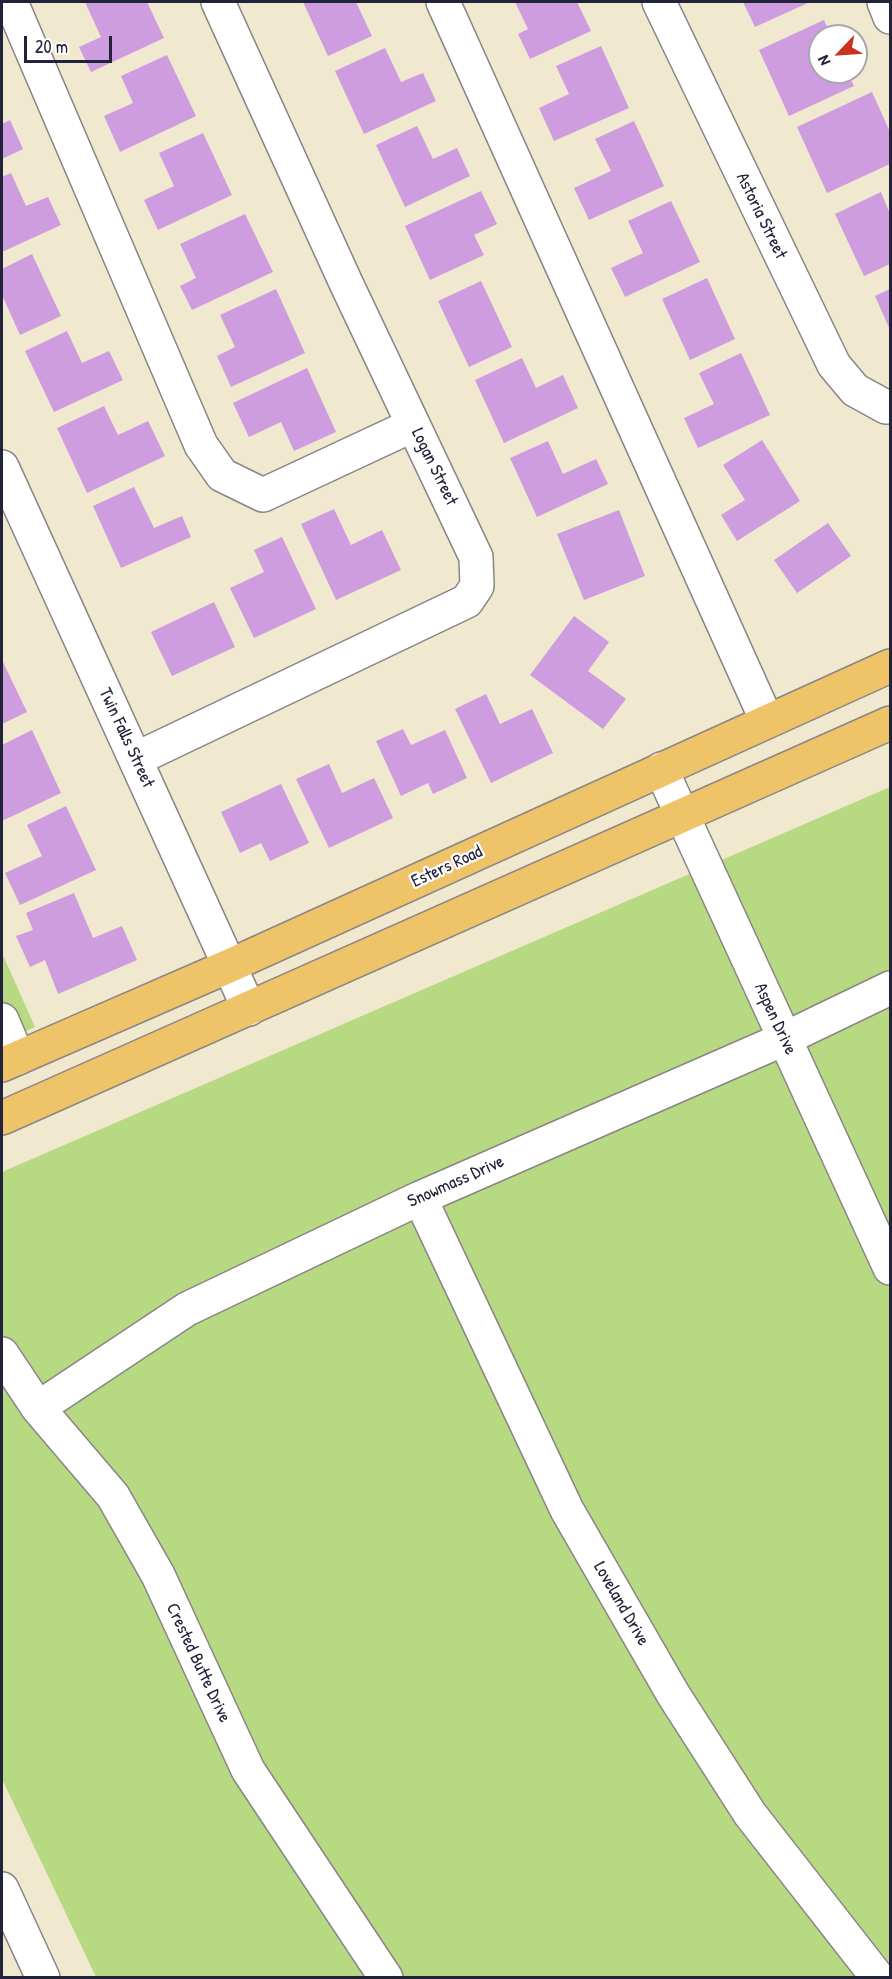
<!DOCTYPE html>
<html>
<head>
<meta charset="utf-8">
<style>
	body { margin:0 }
	#map { position:relative; width:892px; height:1979px; overflow:hidden; background:#f0e8cf; font-family:"Patrick Hand",sans-serif }
	canvas { display:block }
	.frame { position:absolute; inset:0; border:3px solid #22223b; pointer-events:none }
	.north { position:absolute; left:808px; top:24px; width:60px; height:60px; box-sizing:border-box; background:#fff; border:2px solid #a7a7b1; border-radius:50%; rotate:245deg; font-size:16px; font-weight:700; line-height:24px; text-align:center; color:#22223b }
	.north::after { content:''; display:block; margin:auto; width:21px; height:27px; background:#c8321e; clip-path:polygon(50% 0,100% 100%,50% 72%,0 100%) }
	.scale { position:absolute; left:24px; top:36px; width:88px; height:27px; box-sizing:border-box; border:3px solid #22223b; border-top:0; padding-left:8px; font-size:18px; line-height:21px; white-space:nowrap; color:#22223b; -webkit-text-stroke:4px #fff; paint-order:stroke }
</style>
</head>
<body>
<div id="map">
<canvas width="892" height="1979"></canvas>
<div class="frame"></div>
<div class="north">N</div>
<div class="scale">20 m</div>
</div>
<script>
const context = document.querySelector('canvas').getContext('2d');
context.lineJoin = 'round';
function fill(path, color) {
  context.fillStyle = color;
  context.fill(path, 'evenodd');
}
function shape(rows) {
  const path = new Path2D();
  for (const r of rows) {
    path.moveTo(r[0], r[1]);
    for (let i = 2; i < r.length; i += 2) path.lineTo(r[i], r[i + 1]);
  }
  return path;
}
function strokePath(path, color, width, dash) {
  context.strokeStyle = color;
  context.lineWidth = width;
  context.lineCap = dash ? 'butt' : 'round';
  context.setLineDash(dash || []);
  context.stroke(path);
}
function drawText(font, color, halo, rows, align = 'center') {
  context.font = font + ' "Patrick Hand",sans-serif';
  context.lineWidth = 4.5;
  context.setLineDash([]);
  context.textBaseline = 'middle';
  context.strokeStyle = halo;
  context.fillStyle = color;
  for (const [text, x, y, turn = 0] of rows) {
    context.save();
    context.translate(x, y);
    context.rotate((+turn || 0) * Math.PI / 180);
    context.textAlign = isNaN(turn) ? turn : align;
    if (halo) context.strokeText(text, 0, 0);
    context.fillText(text, 0, 0);
    context.restore();
  }
}
fill(shape([
	[890,787,890,1977,96,1977,2,1779,2,1172],
	[2,953,35,1027,2,1042]
]), '#b6d981');
fill(shape([
	[85,2,147,2,164,38,91,72,79,47,101,37],
	[303,2,356,2,372,36,328,56],
	[515,2,577,2,591,31,530,59,518,34,528,29],
	[743,2,810,2,755,27],
	[824,20,831,36,820,36,820,72,847,72,854,86,789,116,759,50],
	[601,46,629,108,554,141,539,108,569,94,556,66],
	[385,48,401,82,423,73,436,101,364,134,335,71],
	[167,55,196,116,120,152,104,116,133,103,121,76],
	[872,92,890,132,890,164,827,193,797,127],
	[10,120,23,149,2,159,2,124],
	[634,121,664,186,589,220,574,188,611,171,595,139],
	[417,126,433,159,457,148,470,176,405,207,376,145],
	[203,133,232,195,158,230,144,200,174,186,159,153],
	[11,173,26,206,48,197,61,225,2,252,2,177],
	[481,191,497,224,474,235,484,255,430,280,405,226],
	[881,192,890,214,890,264,864,276,835,214],
	[671,201,700,262,625,297,611,268,643,253,628,221],
	[245,214,273,272,192,310,180,286,196,278,180,244],
	[32,254,61,316,20,335,2,295,2,269],
	[707,278,735,339,690,360,662,299],
	[481,281,512,347,469,367,438,301],
	[276,289,305,353,231,387,217,356,235,347,220,315],
	[890,289,890,330,875,296],
	[67,331,82,363,109,351,123,380,54,412,25,351],
	[741,353,770,415,698,448,684,418,714,404,699,373],
	[522,358,536,388,563,375,578,408,504,443,475,380],
	[307,368,336,432,294,451,281,422,249,437,233,403],
	[104,406,118,435,148,421,165,456,87,493,57,428],
	[762,440,800,501,737,541,721,515,745,500,723,465],
	[548,441,563,474,596,459,608,484,537,517,510,458],
	[134,487,154,528,182,516,191,537,121,568,93,506],
	[334,509,351,545,382,530,401,570,336,600,301,524],
	[619,510,645,576,584,600,557,534],
	[828,523,851,556,797,593,774,560],
	[282,537,316,609,254,638,230,588,264,572,254,550],
	[214,602,235,647,172,676,151,632],
	[574,616,609,642,588,671,626,699,603,729,530,675],
	[2,660,27,712,2,724],
	[486,694,500,724,532,709,553,753,491,783,455,709],
	[403,729,411,745,445,730,467,778,433,794,428,783,401,796,376,741],
	[32,730,61,793,2,821,2,745],
	[329,764,342,793,374,778,393,818,329,848,296,779],
	[281,784,309,843,270,861,261,843,240,853,221,812],
	[66,806,96,870,20,905,5,873,42,856,27,825],
	[74,893,93,938,122,926,137,960,58,994,45,960,30,967,16,936,33,930,26,913]
]), '#ce9ddf');
const minor = shape([
	[11,2,201,445,222,475,263,495,413,425],
	[443,2,767,721],
	[659,2,834,365,855,390,886,407,890,406],
	[884,2,890,17],
	[2,467,249,1009],
	[136,759,467,601,477,586,476,557,346,283,218,2],
	[661,769,890,1268],
	[2,1020,18,1058],
	[420,1198,567,1510,673,1694,750,1814,878,1978],
	[2,1354,38,1408,113,1496,158,1575,248,1770,386,1978],
	[38,1408,187,1309,420,1198,784,1039,890,988],
	[2,1889,43,1978]
]);
const major = shape([
	[2,1065,229,966,890,666],
	[2,1118,890,723]
]);
strokePath(minor, '#898585', 36);
strokePath(major, '#898585', 36);
strokePath(minor, '#fff', 33);
strokePath(major, '#efc469', 33);
drawText('18px', '#22223b', '#fff', [
	["Astoria Street",761,216,64],
	["Logan Street",434,467,64],
	["Twin Falls Street",126,738,65],
	["Esters Road",447,867,-25],
	["Aspen Drive",775,1019,65],
	["Snowmass Drive",456,1182,-24],
	["Loveland Drive",621,1604,60],
	["Crested Butte Drive",198,1663,65]
]);
</script>
</body>
</html>
